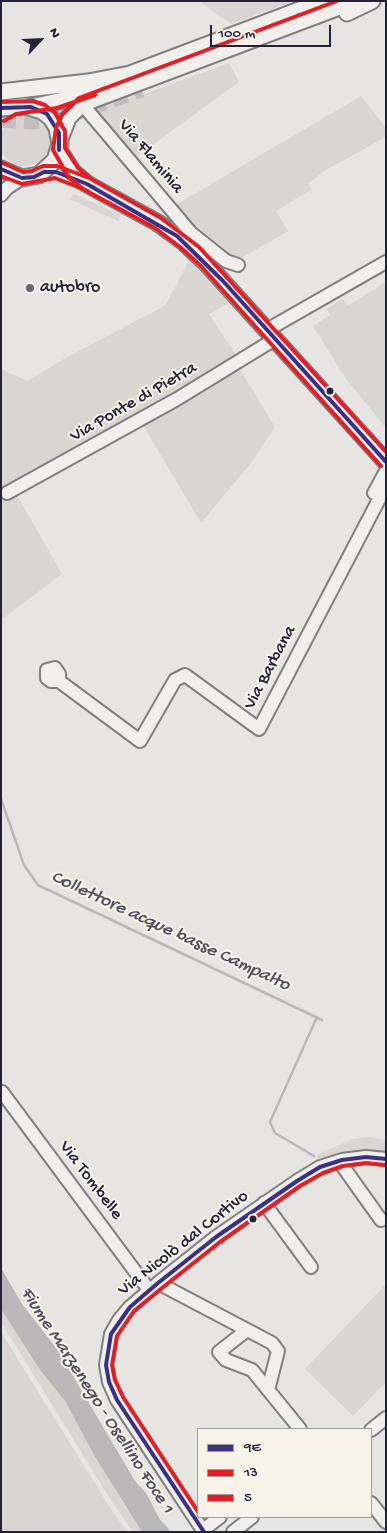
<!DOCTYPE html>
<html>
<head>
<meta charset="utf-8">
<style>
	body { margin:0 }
	#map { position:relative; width:387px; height:1533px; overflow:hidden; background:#e7e5e1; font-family:"Gochi Hand",sans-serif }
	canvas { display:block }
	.frame { position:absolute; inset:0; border:2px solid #22223b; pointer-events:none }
	.legend { position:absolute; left:197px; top:1428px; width:175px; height:90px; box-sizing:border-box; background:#f7f3e8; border:1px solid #a29fa3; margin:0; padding:6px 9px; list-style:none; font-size:15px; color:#22223b }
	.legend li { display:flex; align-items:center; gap:10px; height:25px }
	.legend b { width:25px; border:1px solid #a29fa3 }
	.north { position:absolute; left:15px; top:15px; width:50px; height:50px; -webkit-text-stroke:4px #f7f3e8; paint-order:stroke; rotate:65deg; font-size:14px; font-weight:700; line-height:20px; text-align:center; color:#22223b }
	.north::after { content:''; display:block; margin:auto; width:18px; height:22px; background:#22223b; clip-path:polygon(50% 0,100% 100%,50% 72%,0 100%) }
	.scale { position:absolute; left:210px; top:25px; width:121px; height:22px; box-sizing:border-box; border:2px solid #22223b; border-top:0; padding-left:6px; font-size:15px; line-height:18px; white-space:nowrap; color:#22223b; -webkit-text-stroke:4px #f7f3e8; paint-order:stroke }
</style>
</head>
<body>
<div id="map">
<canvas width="387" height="1533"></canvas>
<div class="frame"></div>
<ul class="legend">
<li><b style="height:6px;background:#393185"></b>9E</li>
<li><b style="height:6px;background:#e31e24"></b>13</li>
<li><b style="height:6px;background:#e31e24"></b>5</li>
</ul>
<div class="north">N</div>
<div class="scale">100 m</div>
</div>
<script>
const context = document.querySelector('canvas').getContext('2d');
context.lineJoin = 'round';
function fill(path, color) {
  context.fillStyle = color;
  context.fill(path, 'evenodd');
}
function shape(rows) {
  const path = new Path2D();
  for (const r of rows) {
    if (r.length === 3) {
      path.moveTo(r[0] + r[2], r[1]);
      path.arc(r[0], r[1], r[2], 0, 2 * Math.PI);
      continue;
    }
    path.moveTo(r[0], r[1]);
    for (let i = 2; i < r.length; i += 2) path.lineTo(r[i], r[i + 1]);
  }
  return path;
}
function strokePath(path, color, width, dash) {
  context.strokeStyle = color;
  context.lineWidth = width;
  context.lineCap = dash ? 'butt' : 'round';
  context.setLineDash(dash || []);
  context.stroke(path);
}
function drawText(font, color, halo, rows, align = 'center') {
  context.font = font + ' "Gochi Hand",sans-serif';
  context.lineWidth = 4;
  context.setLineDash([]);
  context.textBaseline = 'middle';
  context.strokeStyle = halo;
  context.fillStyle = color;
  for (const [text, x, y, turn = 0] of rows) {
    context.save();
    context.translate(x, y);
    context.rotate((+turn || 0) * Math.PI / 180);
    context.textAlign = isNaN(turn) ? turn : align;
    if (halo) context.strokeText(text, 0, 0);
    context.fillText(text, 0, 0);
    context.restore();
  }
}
fill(shape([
	[199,1,294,1,231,24],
	[386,282,386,428,346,379,313,326,330,315,326,309,343,299,347,306]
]), '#d8d6d3');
fill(shape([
	[229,63,239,82,132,160,91,104,140,86,144,94],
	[361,96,386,128,386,137,324,171,308,184,312,189,276,211,288,231,236,261,221,251,176,208,179,203],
	[25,141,25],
	[74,194,121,215,118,221,69,199],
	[189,260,229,303,209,314,236,355,229,359,231,363,1,493,1,369,28,381,60,361,166,305],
	[239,368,275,427,251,463,201,523,143,425],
	[8,495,11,498,17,495,62,574,1,620,1,498],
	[369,1137,386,1140,386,1152,349,1152,316,1160,318,1154,353,1139],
	[386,1284,386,1382,353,1416,305,1369],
	[1,1309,40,1370,65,1401,94,1455,142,1532,133,1532,112,1502,1,1322],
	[1,1332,109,1506,127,1532,1,1532]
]), '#d9d6d2');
fill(shape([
	[1,1268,22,1304,57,1349,135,1481,146,1493,159,1518,171,1532,142,1532,94,1455,65,1401,40,1370,1,1309]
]), '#bab7b8');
strokePath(shape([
	[1,799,24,865,38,885,322,1020],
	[314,1156,275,1133,270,1122,317,1017]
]), '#bab7b8', 2.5);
strokePath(shape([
	[1,120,33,122,58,119,142,90]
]), '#c0bec0', 15, [15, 8]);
const minor = shape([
	[82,104,191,233,184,242],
	[1,195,7,188,22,178],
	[191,233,226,261,238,265],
	[267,330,386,262],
	[7,493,177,399,275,339],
	[374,493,386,471],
	[59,681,51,681,47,678,47,670,55,668,59,674,59,681,140,741,175,680,185,675,259,729,386,486],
	[2,1092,149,1290],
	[339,1161,381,1220],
	[264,1203,311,1267],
	[158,1283,272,1343,278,1351,268,1390],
	[247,1330,219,1352,226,1360,252,1370,300,1429],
	[371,1430,386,1418],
	[371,1503,386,1522],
	[203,1530,220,1517],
	[204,1532,117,1400,109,1382,106,1365,111,1334,119,1320,130,1307,158,1283,216,1237,297,1181,320,1167,342,1160,366,1157,386,1159],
	[233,1532,252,1517]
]);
const major = shape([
	[347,13,372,1],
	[1,92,88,82,130,74,323,1],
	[31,107,63,100,94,89],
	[1,108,25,106,42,111,51,118,57,128,60,144,55,160,39,175,22,178,1,169],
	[60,139,68,118,82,104,355,1],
	[59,150,73,172,87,184,158,223,184,242,205,262,386,462]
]);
strokePath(minor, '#7f7e81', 16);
strokePath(major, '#7f7e81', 19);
strokePath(minor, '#f0efeb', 12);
strokePath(major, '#f0efeb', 15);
strokePath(shape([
	[1,108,31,107,47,114,59,133,59,150],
	[1,169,22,178,34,177,44,172,56,172,87,184,177,236,223,281,386,462],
	[204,1532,117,1400,109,1382,106,1365,111,1334,130,1307,158,1283,216,1237,297,1181,320,1167,342,1160,366,1157,386,1159]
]), '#393185', 4);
strokePath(shape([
	[337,1,79,98,62,115,56,128,53,150,68,176,83,189,155,228,180,247,201,266,381,466],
	[4,121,16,114,57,108,95,95],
	[1,176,22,184,55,178,88,191],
	[198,1512,123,1397,115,1380,112,1365,117,1336,134,1311,162,1288,220,1242,300,1186,323,1173,343,1166,366,1163,385,1165]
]), '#e31e24', 4);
strokePath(shape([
	[1,102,33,101,45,105,55,113,65,131,65,148,78,168,91,179,161,218,199,247,386,452],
	[3,163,23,172,32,171,43,166,57,166,92,179]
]), '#e31e24', 4);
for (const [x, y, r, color] of [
	[30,288,5,"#676675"],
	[330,391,4.5,"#22223b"],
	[253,1219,4.5,"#22223b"]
]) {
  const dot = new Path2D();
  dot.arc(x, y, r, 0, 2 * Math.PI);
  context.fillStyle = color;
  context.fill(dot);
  strokePath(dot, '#f7f3e8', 2);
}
drawText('18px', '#22223b', '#f7f3e8', [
	["Via Flaminia",150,157,50],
	["Via Ponte di Pietra",134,403,-30],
	["Via Barbana",271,668,-62],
	["Via Tombelle",90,1181,53],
	["Via Nicolò dal Cortivo",184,1244,-38]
]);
drawText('18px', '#22223b', '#f7f3e8', [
	["autobro",40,288]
], 'left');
drawText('italic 19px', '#504f60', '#f7f3e8', [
	["Collettore acque basse Campalto",170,932,25],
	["Fiume Marzenego - Osellino Foce 1",96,1401,57]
]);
</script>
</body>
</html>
